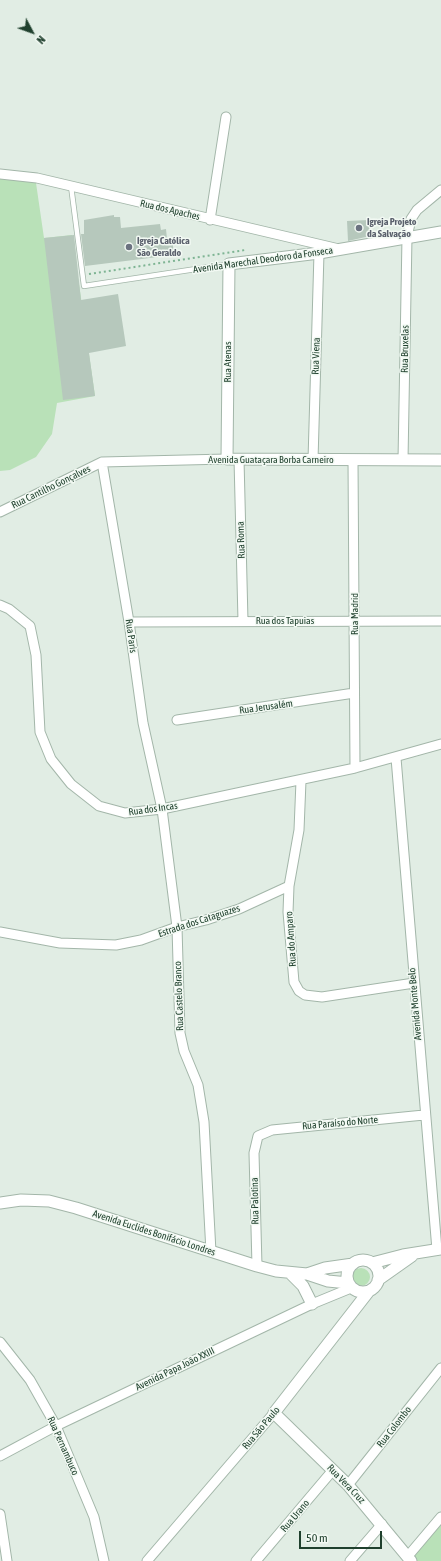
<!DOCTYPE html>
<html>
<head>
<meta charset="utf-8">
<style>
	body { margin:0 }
	#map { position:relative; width:441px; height:1561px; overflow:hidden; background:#e1ede4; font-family:"Asap Condensed",sans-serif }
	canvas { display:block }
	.north { position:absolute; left:12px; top:12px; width:40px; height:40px; -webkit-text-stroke:3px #f2f9f3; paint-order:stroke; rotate:131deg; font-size:11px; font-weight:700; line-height:16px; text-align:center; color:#1f402d }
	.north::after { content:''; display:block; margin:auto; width:14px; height:18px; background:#1f402d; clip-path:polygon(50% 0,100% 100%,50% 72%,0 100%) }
	.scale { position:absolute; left:299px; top:1531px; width:83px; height:18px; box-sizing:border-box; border:2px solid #1f402d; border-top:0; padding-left:5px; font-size:12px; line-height:14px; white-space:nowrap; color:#1f402d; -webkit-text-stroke:3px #f2f9f3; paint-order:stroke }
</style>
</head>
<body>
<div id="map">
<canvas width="441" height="1561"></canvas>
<div class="north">N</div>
<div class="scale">50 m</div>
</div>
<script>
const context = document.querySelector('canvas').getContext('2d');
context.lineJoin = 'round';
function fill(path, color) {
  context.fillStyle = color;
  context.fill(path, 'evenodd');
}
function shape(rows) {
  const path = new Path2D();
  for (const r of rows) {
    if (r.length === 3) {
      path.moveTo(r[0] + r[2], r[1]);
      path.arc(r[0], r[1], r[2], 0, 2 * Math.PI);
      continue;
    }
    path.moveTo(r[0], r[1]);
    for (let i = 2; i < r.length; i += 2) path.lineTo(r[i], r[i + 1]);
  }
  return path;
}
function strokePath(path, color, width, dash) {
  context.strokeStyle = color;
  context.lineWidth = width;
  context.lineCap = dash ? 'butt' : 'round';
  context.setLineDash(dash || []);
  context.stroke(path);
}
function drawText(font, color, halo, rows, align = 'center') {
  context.font = font + ' "Asap Condensed",sans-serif';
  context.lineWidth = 3;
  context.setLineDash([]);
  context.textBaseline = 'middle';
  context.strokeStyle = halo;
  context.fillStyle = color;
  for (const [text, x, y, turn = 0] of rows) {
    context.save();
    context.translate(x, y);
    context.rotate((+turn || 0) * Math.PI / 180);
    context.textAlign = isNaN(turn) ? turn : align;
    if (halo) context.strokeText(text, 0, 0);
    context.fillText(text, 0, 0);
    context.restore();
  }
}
fill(shape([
	[0,176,36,183,44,238,72,235,95,396,57,403,52,434,36,457,10,470,0,471],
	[361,1277,9],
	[437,1523,441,1526,441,1561,416,1561,413,1554]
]), '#b9e1b8');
fill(shape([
	[114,215,114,217,120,217,121,228,160,224,161,230,166,229,167,239,172,238,174,255,85,266,81,234,84,234,84,220],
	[369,220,370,236,348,241,347,221],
	[74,235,81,300,118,294,126,346,89,353,95,396,63,400,44,238]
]), '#b6c8bc');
const service = shape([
	[71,186,84,286,229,264]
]);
const minor = shape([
	[0,174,37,178,339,249],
	[210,220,226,117],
	[239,459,243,621],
	[313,460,319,253],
	[353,460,355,768],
	[403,460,407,237,411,219,417,210,441,190],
	[102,462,129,622,143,723,162,809,177,927,180,1033,184,1051,198,1085,204,1122,211,1252],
	[0,512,102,462,227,459],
	[0,605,9,609,30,626,36,655,40,732,51,759,71,784,99,806,125,813,162,809,355,768,441,744],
	[129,622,441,621],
	[177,720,354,693],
	[396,758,437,1250],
	[289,886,288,912,294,982,299,991,305,995,322,997,414,983],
	[0,932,60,943,116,945,141,940,177,927,206,920,239,909,289,886,299,830,301,781],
	[257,1266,254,1153,258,1136,272,1130,424,1115],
	[0,1342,30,1380,56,1426,94,1517,104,1561],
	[0,1456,56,1426,312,1304,351,1288],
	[348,1485,441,1368],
	[0,1514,7,1561],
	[408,1556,441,1517],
	[147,1561,274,1413],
	[256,1561,333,1470],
	[350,1561,382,1524]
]);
const tertiary = shape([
	[441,232,319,253,229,264,227,459,441,460],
	[0,1203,21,1200,49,1201,76,1208,257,1266,276,1271,307,1274,328,1281,348,1283],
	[363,1276,16],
	[372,1263,403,1255,441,1249],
	[290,1273,303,1286,312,1304],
	[307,1274,325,1268,353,1264],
	[378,1280,412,1256],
	[369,1291,274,1413,348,1485,411,1561]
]);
strokePath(service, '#a3b6a9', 6);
strokePath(minor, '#a3b6a9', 11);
strokePath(tertiary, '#a3b6a9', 13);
strokePath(shape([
	[89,274,245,250]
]), '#7eb493', 2, [2, 3]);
strokePath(service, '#fff', 4.5);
strokePath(minor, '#fff', 9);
strokePath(tertiary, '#fff', 11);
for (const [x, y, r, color] of [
	[359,228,4,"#6b7280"],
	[129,247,4,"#6b7280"]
]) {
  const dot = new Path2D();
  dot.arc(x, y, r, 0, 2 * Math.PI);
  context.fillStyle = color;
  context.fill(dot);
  strokePath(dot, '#f2f9f3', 1.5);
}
drawText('10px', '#1f402d', '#f2f9f3', [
	["Rua dos Apaches",170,210,13],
	["Avenida Marechal Deodoro da Fonseca",263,260,-8],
	["Rua Bruxelas",405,349,-89],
	["Rua Viena",316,356,-88],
	["Rua Atenas",228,362,-90],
	["Avenida Guataçara Borba Carneiro",271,460],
	["Rua Cantilho Gonçalves",51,487,-26],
	["Rua Roma",241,540,-92],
	["Rua Madrid",355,614,-90],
	["Rua dos Tapuias",285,621],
	["Rua Paris",131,636,82],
	["Rua Jerusalém",266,707,-8],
	["Rua dos Incas",153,809,-8],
	["Estrada dos Cataguazes",199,921,-18],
	["Rua do Amparo",291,939,-94],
	["Rua Castelo Branco",179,996,-92],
	["Avenida Monte Belo",415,1004,-95],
	["Rua Paraíso do Norte",340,1123,-5],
	["Rua Palotina",255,1201,-91],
	["Avenida Euclides Bonifácio Londres",154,1233,18],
	["Avenida Papa João XXIII",175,1369,-26],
	["Rua Colombo",394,1427,-52],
	["Rua São Paulo",261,1428,-50],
	["Rua Pernambuco",63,1446,66],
	["Rua Vera Cruz",346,1484,46],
	["Rua Urano",295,1516,-50]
]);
drawText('bold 10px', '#5b616d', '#f2f9f3', [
	["Igreja Projeto",367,222],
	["da Salvação",367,234],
	["Igreja Católica",137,241],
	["São Geraldo",137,253]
], 'left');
</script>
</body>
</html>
